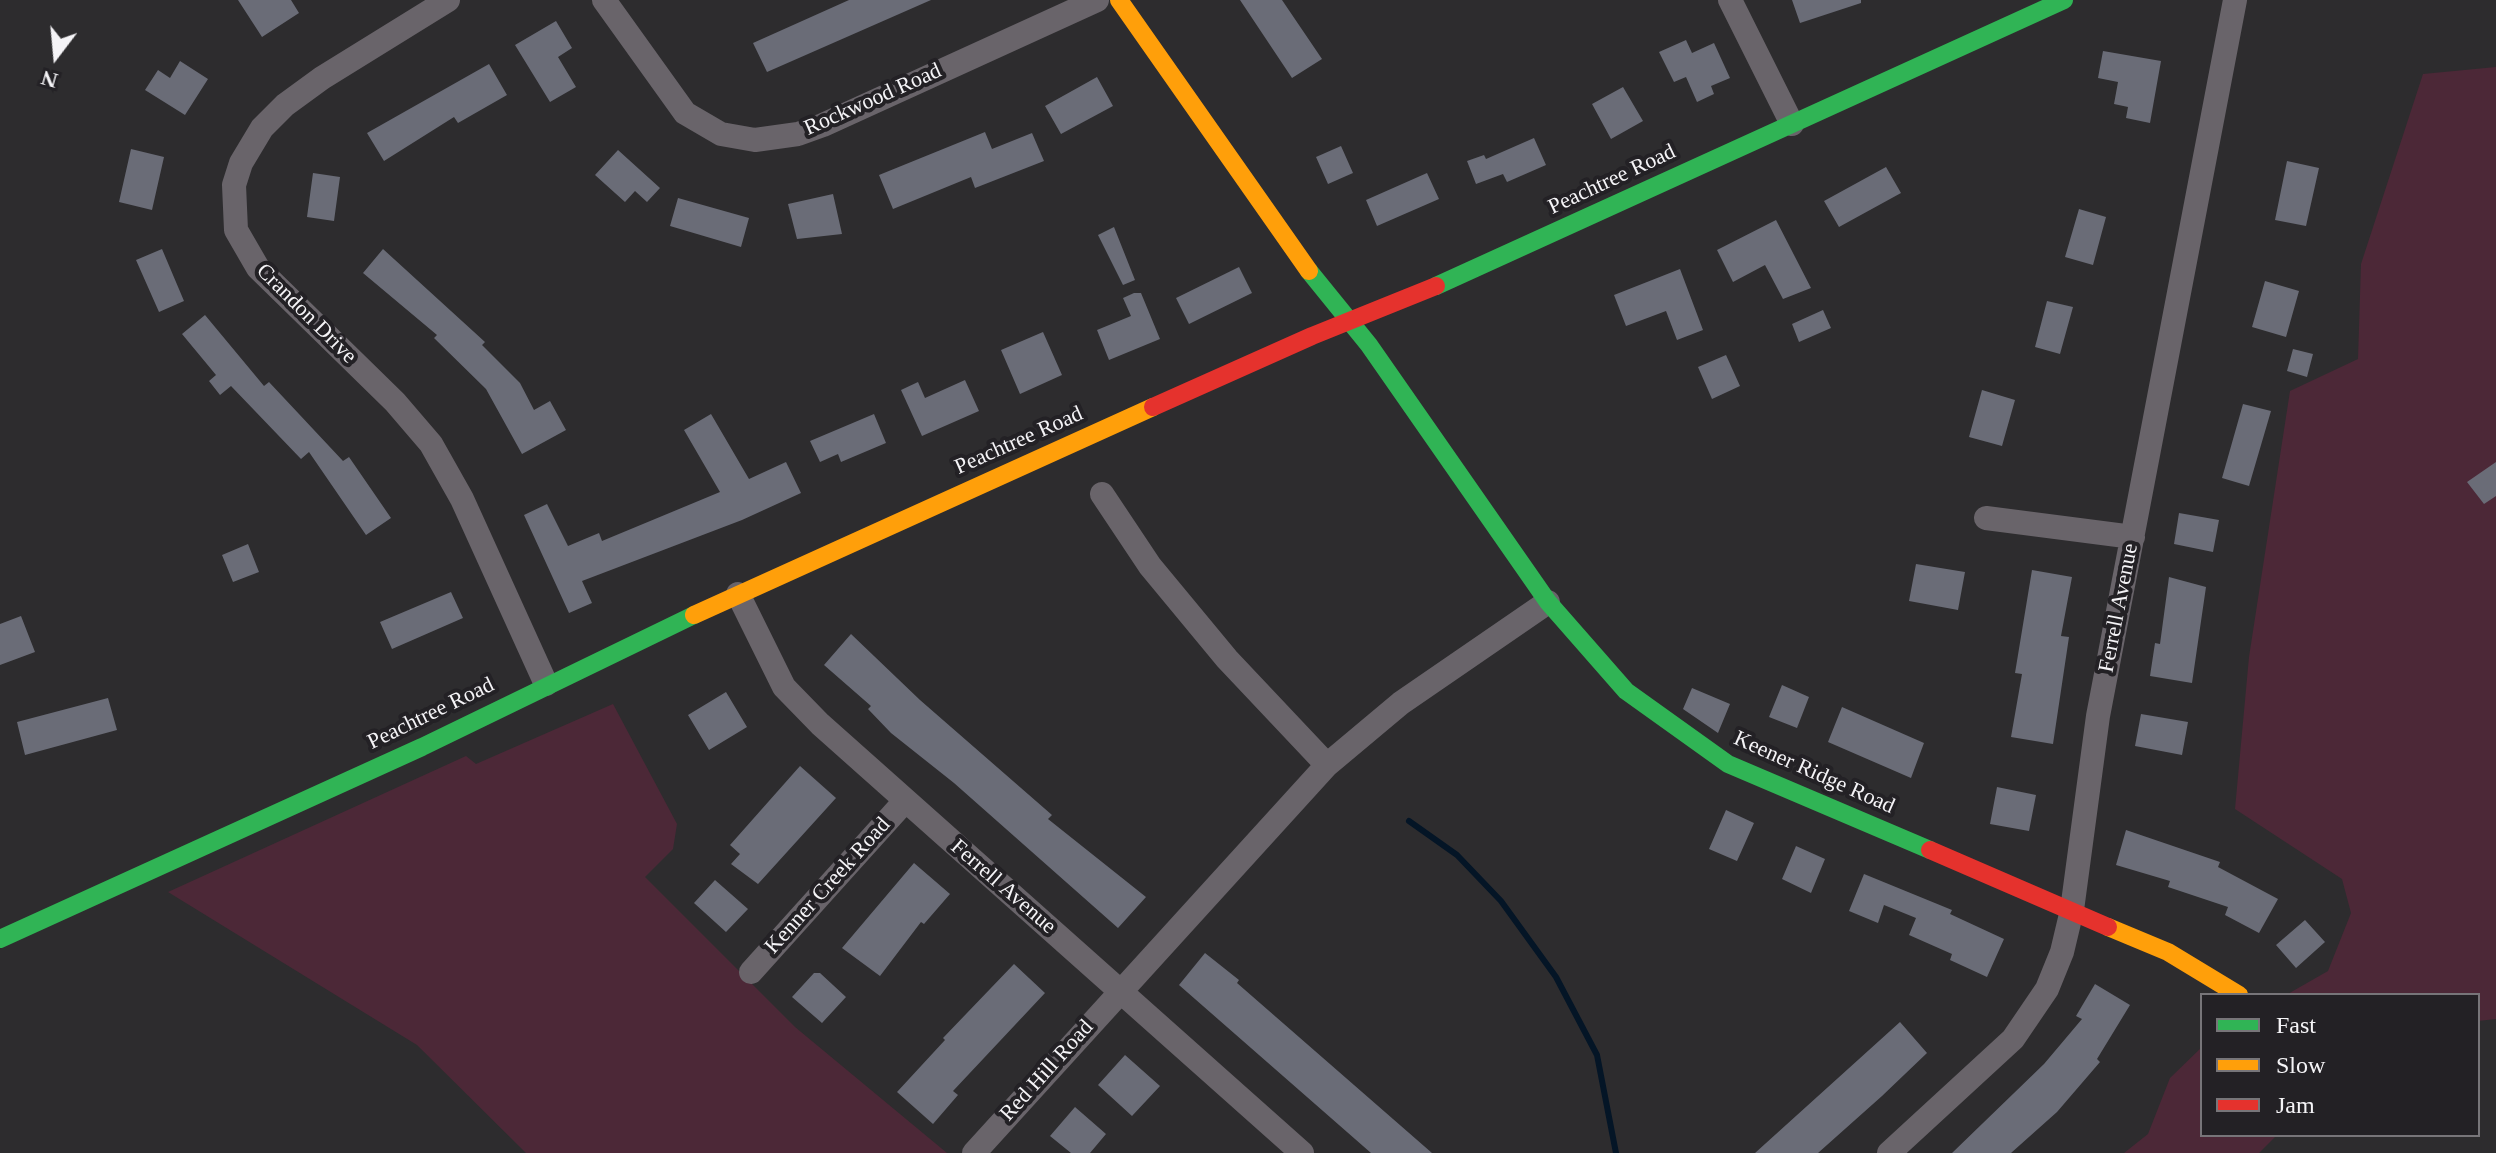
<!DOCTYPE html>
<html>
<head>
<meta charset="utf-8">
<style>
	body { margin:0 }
	#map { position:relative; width:2496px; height:1153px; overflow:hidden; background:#2d2c2e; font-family:"Times New Roman",serif }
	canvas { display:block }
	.legend { position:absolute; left:2200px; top:993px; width:280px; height:144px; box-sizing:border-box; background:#232125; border:2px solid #777579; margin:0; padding:10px 14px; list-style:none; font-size:24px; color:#f5f4f7 }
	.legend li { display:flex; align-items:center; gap:16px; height:40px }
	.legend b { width:40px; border:2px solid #777579 }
	.north { position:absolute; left:16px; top:16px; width:80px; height:80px; -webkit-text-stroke:6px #232125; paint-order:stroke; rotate:196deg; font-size:22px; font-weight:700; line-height:32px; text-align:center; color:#f5f4f7 }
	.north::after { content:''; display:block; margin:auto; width:28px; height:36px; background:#f5f4f7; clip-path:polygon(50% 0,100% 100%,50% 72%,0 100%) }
</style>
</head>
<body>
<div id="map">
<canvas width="2496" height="1153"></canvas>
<ul class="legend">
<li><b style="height:10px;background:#30b455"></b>Fast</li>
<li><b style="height:10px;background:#ff9f0a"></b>Slow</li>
<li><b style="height:10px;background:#e5322d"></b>Jam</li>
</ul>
<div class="north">N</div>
</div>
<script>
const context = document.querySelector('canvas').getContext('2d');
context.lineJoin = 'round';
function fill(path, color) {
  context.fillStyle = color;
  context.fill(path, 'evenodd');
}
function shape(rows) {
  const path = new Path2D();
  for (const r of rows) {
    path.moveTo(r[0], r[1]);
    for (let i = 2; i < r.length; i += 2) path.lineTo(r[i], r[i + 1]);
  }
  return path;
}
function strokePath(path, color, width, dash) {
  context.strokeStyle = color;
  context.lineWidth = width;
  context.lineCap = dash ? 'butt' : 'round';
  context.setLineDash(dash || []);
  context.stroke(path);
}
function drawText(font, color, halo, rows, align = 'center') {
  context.font = font + ' "Times New Roman",serif';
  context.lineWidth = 8;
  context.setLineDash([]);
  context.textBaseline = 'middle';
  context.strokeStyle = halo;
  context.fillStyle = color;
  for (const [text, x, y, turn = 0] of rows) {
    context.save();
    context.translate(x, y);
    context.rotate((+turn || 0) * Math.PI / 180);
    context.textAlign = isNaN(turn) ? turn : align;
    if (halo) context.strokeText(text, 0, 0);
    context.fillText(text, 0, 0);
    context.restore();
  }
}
fill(shape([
	[2496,67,2496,1019,2478,1021,2478,995,2286,995,2328,971,2351,913,2342,879,2235,809,2249,657,2290,391,2358,359,2361,264,2423,74],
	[613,704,677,824,673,849,645,877,795,1027,947,1153,526,1153,417,1045,168,892,466,756,476,764],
	[2202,1047,2202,1135,2277,1135,2259,1153,2124,1153,2148,1134,2170,1078]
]), '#4c2837');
strokePath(shape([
	[1409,821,1457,855,1501,901,1556,977,1597,1055,1616,1153]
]), '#041526', 6);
fill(shape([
	[238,0,291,0,299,13,262,37],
	[849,0,931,0,767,72,753,43],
	[1240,0,1282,0,1322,59,1292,78],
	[1792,0,1861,0,1861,3,1800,23],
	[556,21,572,48,558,57,576,87,550,102,515,45],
	[1686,40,1692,53,1714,43,1730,78,1711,86,1714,94,1697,102,1686,77,1674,82,1659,52],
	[2103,51,2161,61,2150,123,2126,118,2128,107,2114,104,2118,82,2098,78],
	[180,61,208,79,185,115,145,90,158,70,170,78],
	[489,64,507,95,458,123,454,117,384,161,367,133],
	[1097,77,1113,106,1061,134,1045,106],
	[1623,87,1643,121,1611,139,1592,104],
	[985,132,992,149,1032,133,1044,161,975,188,971,177,893,209,879,175],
	[1534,138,1546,165,1507,182,1503,174,1476,184,1467,161,1484,155,1486,159],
	[1341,146,1353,173,1328,184,1316,157],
	[131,149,164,157,152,210,119,202],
	[618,150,660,188,647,202,635,191,625,202,595,175],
	[2287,161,2319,168,2306,226,2275,220],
	[1886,167,1901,193,1839,227,1824,201],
	[313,173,340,177,334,221,307,217],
	[1427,173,1439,199,1377,226,1366,200],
	[833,194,842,234,797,239,788,204],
	[678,198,749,218,741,247,670,226],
	[2079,209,2106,217,2093,265,2065,257],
	[1776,220,1811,288,1783,299,1765,265,1733,282,1717,250],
	[1114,227,1135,280,1123,285,1098,235],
	[162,249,184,301,159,312,136,260],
	[383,249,485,342,482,345,520,383,534,410,550,401,566,430,522,454,486,389,434,338,437,335,363,273],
	[1239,267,1252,293,1189,324,1176,298],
	[1680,269,1703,330,1677,340,1666,311,1626,326,1614,295],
	[2265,281,2299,291,2286,337,2252,327],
	[1134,293,1141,293,1160,339,1109,360,1097,330,1131,316,1123,298],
	[2047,301,2073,307,2060,354,2035,347],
	[1823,310,1831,328,1799,342,1792,324],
	[205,315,264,386,269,382,343,461,349,457,391,518,366,535,309,452,301,459,231,386,220,395,209,381,216,375,182,334],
	[1043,332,1062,375,1020,394,1001,350],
	[2293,349,2313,354,2307,377,2287,371],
	[1726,355,1740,386,1712,399,1698,367],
	[965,380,979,411,922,436,901,390,918,382,925,398],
	[1982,390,2015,400,2002,446,1969,437],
	[2243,404,2271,411,2249,486,2222,478],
	[711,414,749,479,786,462,801,493,742,520,582,581,592,603,569,613,524,515,547,504,568,546,599,533,602,541,720,492,684,430],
	[874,414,886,443,841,462,838,454,820,462,810,441],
	[2496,462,2496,496,2484,504,2467,482],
	[2179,513,2219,520,2213,552,2174,544],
	[248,544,259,572,233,582,222,555],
	[1916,564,1965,572,1958,610,1909,601],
	[2032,570,2072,577,2061,636,2069,637,2053,744,2011,737,2022,674,2015,673],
	[2169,577,2206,587,2192,683,2150,676,2155,643,2160,644],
	[451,592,463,618,392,649,380,622],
	[21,616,35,652,0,665,0,624],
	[851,634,920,700,1052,815,1048,819,1146,897,1118,928,954,783,891,733,868,709,871,706,824,665],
	[1782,685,1809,697,1797,728,1769,717],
	[1692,688,1730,704,1718,733,1683,709],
	[726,692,747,727,709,750,688,715],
	[108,698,117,730,25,755,17,722],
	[1842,707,1924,743,1911,778,1828,742],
	[2141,714,2188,722,2182,755,2135,746],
	[800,766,836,798,758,884,731,864,740,854,730,845],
	[1997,787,2036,795,2029,831,1990,824],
	[1726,810,1754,823,1737,861,1709,849],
	[2126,830,2220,862,2218,867,2278,899,2259,933,2225,915,2228,907,2168,887,2170,881,2116,865],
	[1796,846,1825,859,1811,893,1782,879],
	[914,863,950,894,924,924,921,922,880,976,842,948],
	[1864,874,1952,910,1950,914,2004,939,1987,977,1950,960,1952,954,1909,935,1916,918,1884,905,1878,923,1849,911],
	[715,880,748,909,726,932,694,903],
	[2305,920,2325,942,2296,968,2276,945],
	[1205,953,1239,980,1237,983,1432,1153,1371,1153,1179,985],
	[1014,964,1045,993,953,1091,958,1095,933,1124,897,1092,945,1040,943,1038],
	[814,973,820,973,846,997,822,1023,792,997],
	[2095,984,2130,1005,2097,1059,2100,1062,2057,1112,2011,1153,1952,1153,2044,1064,2082,1019,2076,1016],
	[1900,1022,1927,1053,1882,1096,1818,1153,1755,1153],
	[1125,1055,1160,1086,1132,1116,1098,1085],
	[1075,1107,1106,1134,1090,1153,1071,1153,1050,1136]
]), '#6a6c77');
strokePath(shape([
	[448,0,322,78,285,105,262,128,241,163,234,185,236,230,258,268,395,402,431,444,462,499,546,684],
	[604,0,685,113,721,134,755,140,798,134,823,125,1097,0],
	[1730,0,1792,124],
	[1102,494,1150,566,1227,659,1327,765],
	[1986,518,2133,537],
	[738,594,784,687,820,724,1302,1153],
	[751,972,905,801],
	[974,1153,1327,765,1401,703,1548,602],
	[1889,1153,2013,1039,2047,989,2062,952,2072,910,2098,716,2235,0]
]), '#69646a', 24);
strokePath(shape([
	[1309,271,1369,345,1548,602,1626,691,1728,764,1930,850],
	[1436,286,2064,0],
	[0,939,422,747,694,615]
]), '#30b455', 18);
strokePath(shape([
	[1119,0,1309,271],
	[694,615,1153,407],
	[2108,927,2168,952,2239,995]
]), '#ff9f0a', 18);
strokePath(shape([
	[1153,407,1312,336,1436,286],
	[1930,850,2108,927]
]), '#e5322d', 18);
drawText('22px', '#f5f4f7', '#232125', [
	["Rockwood Road",873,100,-24],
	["Peachtree Road",1612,180,-25],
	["Crandon Drive",306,314,45],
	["Peachtree Road",1019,441,-24],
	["Ferrell Avenue",2119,608,-79],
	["Peachtree Road",431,714,-26],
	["Keener Ridge Road",1814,773,24],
	["Kenner Creek Road",828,886,-48],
	["Ferrell Avenue",1003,887,41],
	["Red Hill Road",1047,1071,-48]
]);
</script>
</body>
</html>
